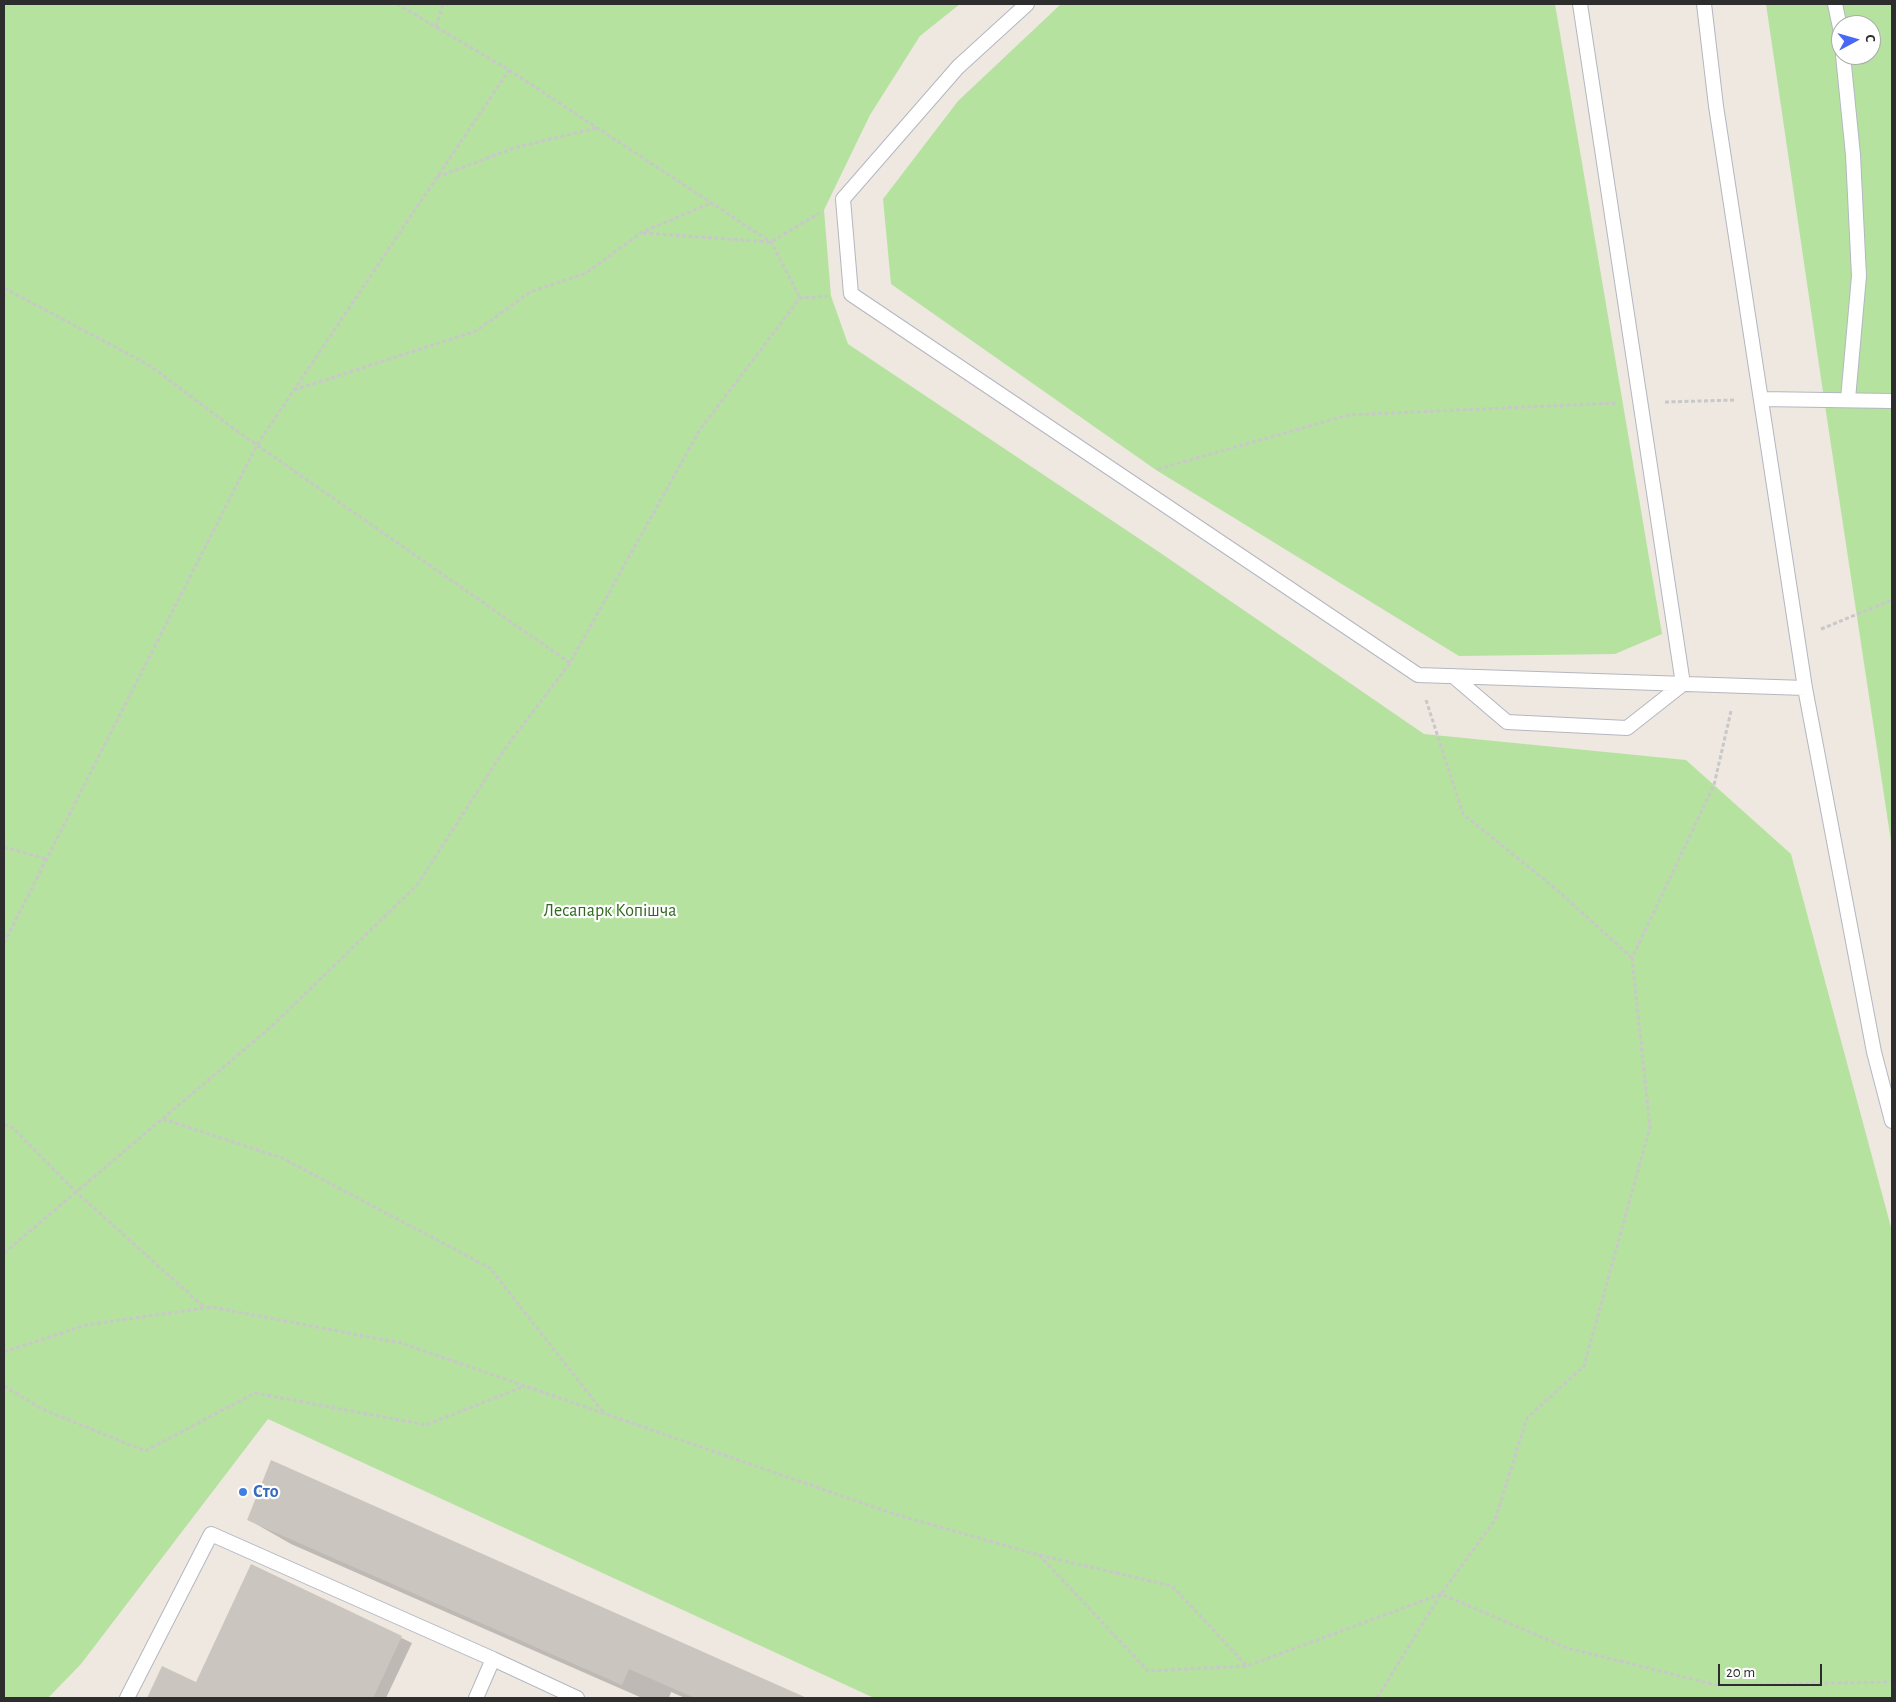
<!DOCTYPE html>
<html>
<head>
<meta charset="utf-8">
<style>
	body { margin:0 }
	#map { position:relative; width:1896px; height:1702px; overflow:hidden; background:#eee8e1; font-family:"Alegreya Sans",sans-serif }
	canvas { display:block }
	.frame { position:absolute; inset:0; border:5px solid #2d2d2d; pointer-events:none }
	.north { position:absolute; left:1831px; top:15px; width:50px; height:50px; box-sizing:border-box; background:#fff; border:1px solid #ababab; border-radius:50%; rotate:84deg; font-size:14px; font-weight:700; line-height:20px; text-align:center; color:#2d2d2d }
	.north::after { content:''; display:block; margin:auto; width:18px; height:22px; background:#4968f3; clip-path:polygon(50% 0,100% 100%,50% 72%,0 100%) }
	.scale { position:absolute; left:1718px; top:1664px; width:104px; height:22px; box-sizing:border-box; border:2px solid #2d2d2d; border-top:0; padding-left:6px; font-size:15px; line-height:18px; white-space:nowrap; color:#2d2d2d; -webkit-text-stroke:4px #fff; paint-order:stroke }
</style>
</head>
<body>
<div id="map">
<canvas width="1896" height="1702"></canvas>
<div class="frame"></div>
<div class="north">С</div>
<div class="scale">20 m</div>
</div>
<script>
const context = document.querySelector('canvas').getContext('2d');
context.lineJoin = 'round';
function fill(path, color) {
  context.fillStyle = color;
  context.fill(path, 'evenodd');
}
function shape(rows) {
  const path = new Path2D();
  for (const r of rows) {
    path.moveTo(r[0], r[1]);
    for (let i = 2; i < r.length; i += 2) path.lineTo(r[i], r[i + 1]);
  }
  return path;
}
function strokePath(path, color, width, dash) {
  context.strokeStyle = color;
  context.lineWidth = width;
  context.lineCap = dash ? 'butt' : 'round';
  context.setLineDash(dash || []);
  context.stroke(path);
}
function drawText(font, color, halo, rows, align = 'center') {
  context.font = font + ' "Alegreya Sans",sans-serif';
  context.lineWidth = 4.5;
  context.setLineDash([]);
  context.textBaseline = 'middle';
  context.strokeStyle = halo;
  context.fillStyle = color;
  for (const [text, x, y, turn = 0] of rows) {
    context.save();
    context.translate(x, y);
    context.rotate((+turn || 0) * Math.PI / 180);
    context.textAlign = isNaN(turn) ? turn : align;
    if (halo) context.strokeText(text, 0, 0);
    context.fillText(text, 0, 0);
    context.restore();
  }
}
fill(shape([
	[4,4,960,4,920,36,870,115,824,210,831,296,848,344,1162,554,1424,734,1686,760,1791,854,1892,1231,1892,1698,874,1698,268,1419,81,1664,48,1698,4,1698],
	[1061,4,1555,4,1662,634,1615,654,1459,656,1156,470,891,284,883,199,958,101],
	[1766,4,1892,4,1892,848,1824,399],
	[1841,25,1871,25,1871,55,1841,55]
]), '#b6e2a0');
fill(shape([
	[272,1461,804,1698,685,1698,671,1692,669,1698,642,1698,291,1544,249,1520],
	[252,1566,412,1643,386,1698,148,1698,163,1668,196,1684]
]), '#0003');
fill(shape([
	[271,1460,807,1698,695,1698,629,1669,622,1685,247,1520],
	[251,1564,402,1636,373,1698,147,1698,162,1666,196,1682]
]), '#cac6bf');
const service = shape([
	[1027,4,958,67,843,199,851,294,1418,675,1805,688],
	[1704,4,1716,106,1805,688,1874,1052,1892,1121],
	[1835,4,1841,32],
	[1843,55,1853,155,1859,276,1848,399],
	[1761,399,1892,401],
	[1453,676,1507,722,1627,728,1683,684,1580,4],
	[127,1698,211,1534,493,1659],
	[476,1698,493,1659,577,1698]
]);
strokePath(service, '#b4b7c0', 16);
strokePath(shape([
	[397,4,509,70,771,242,800,298],
	[436,27,443,4],
	[437,177,514,148,596,128],
	[643,233,771,242,819,213],
	[4,288,149,365,234,429,570,663],
	[294,390,476,331,530,292,586,273,642,232,711,203],
	[1665,402,1736,400],
	[1158,469,1348,415,1616,403],
	[1821,629,1892,600],
	[1426,700,1463,814,1557,890,1632,958],
	[4,847,46,859],
	[4,943,257,445,509,70],
	[163,1119,282,1158,490,1268,603,1412],
	[4,1124,13,1128,76,1192,204,1307],
	[4,1253,272,1026,418,884,504,750,570,663,699,431,800,298,828,296],
	[4,1352,86,1325,211,1307,401,1343,894,1514,1039,1555,1172,1586,1247,1666],
	[4,1386,42,1409,145,1451,255,1393,426,1425,525,1386],
	[1039,1555,1148,1671,1247,1666,1441,1594,1567,1648,1716,1685,1892,1682],
	[1377,1698,1441,1594,1495,1520,1527,1418,1584,1366,1650,1127,1632,958,1714,785,1731,711]
]), '#c8c8c8', 3, [4, 2.5]);
strokePath(service, '#fff', 14);
for (const [x, y, r, color] of [
	[243,1492,5,"#3f7fe0"]
]) {
  const dot = new Path2D();
  dot.arc(x, y, r, 0, 2 * Math.PI);
  context.fillStyle = color;
  context.fill(dot);
  strokePath(dot, '#fff', 2);
}
drawText('18px', '#2e691e', '#fff', [
	["Лесапарк Копішча",610,911]
]);
drawText('bold 18px', '#366cbe', '#fff', [
	["Сто",253,1492]
], 'left');
</script>
</body>
</html>
